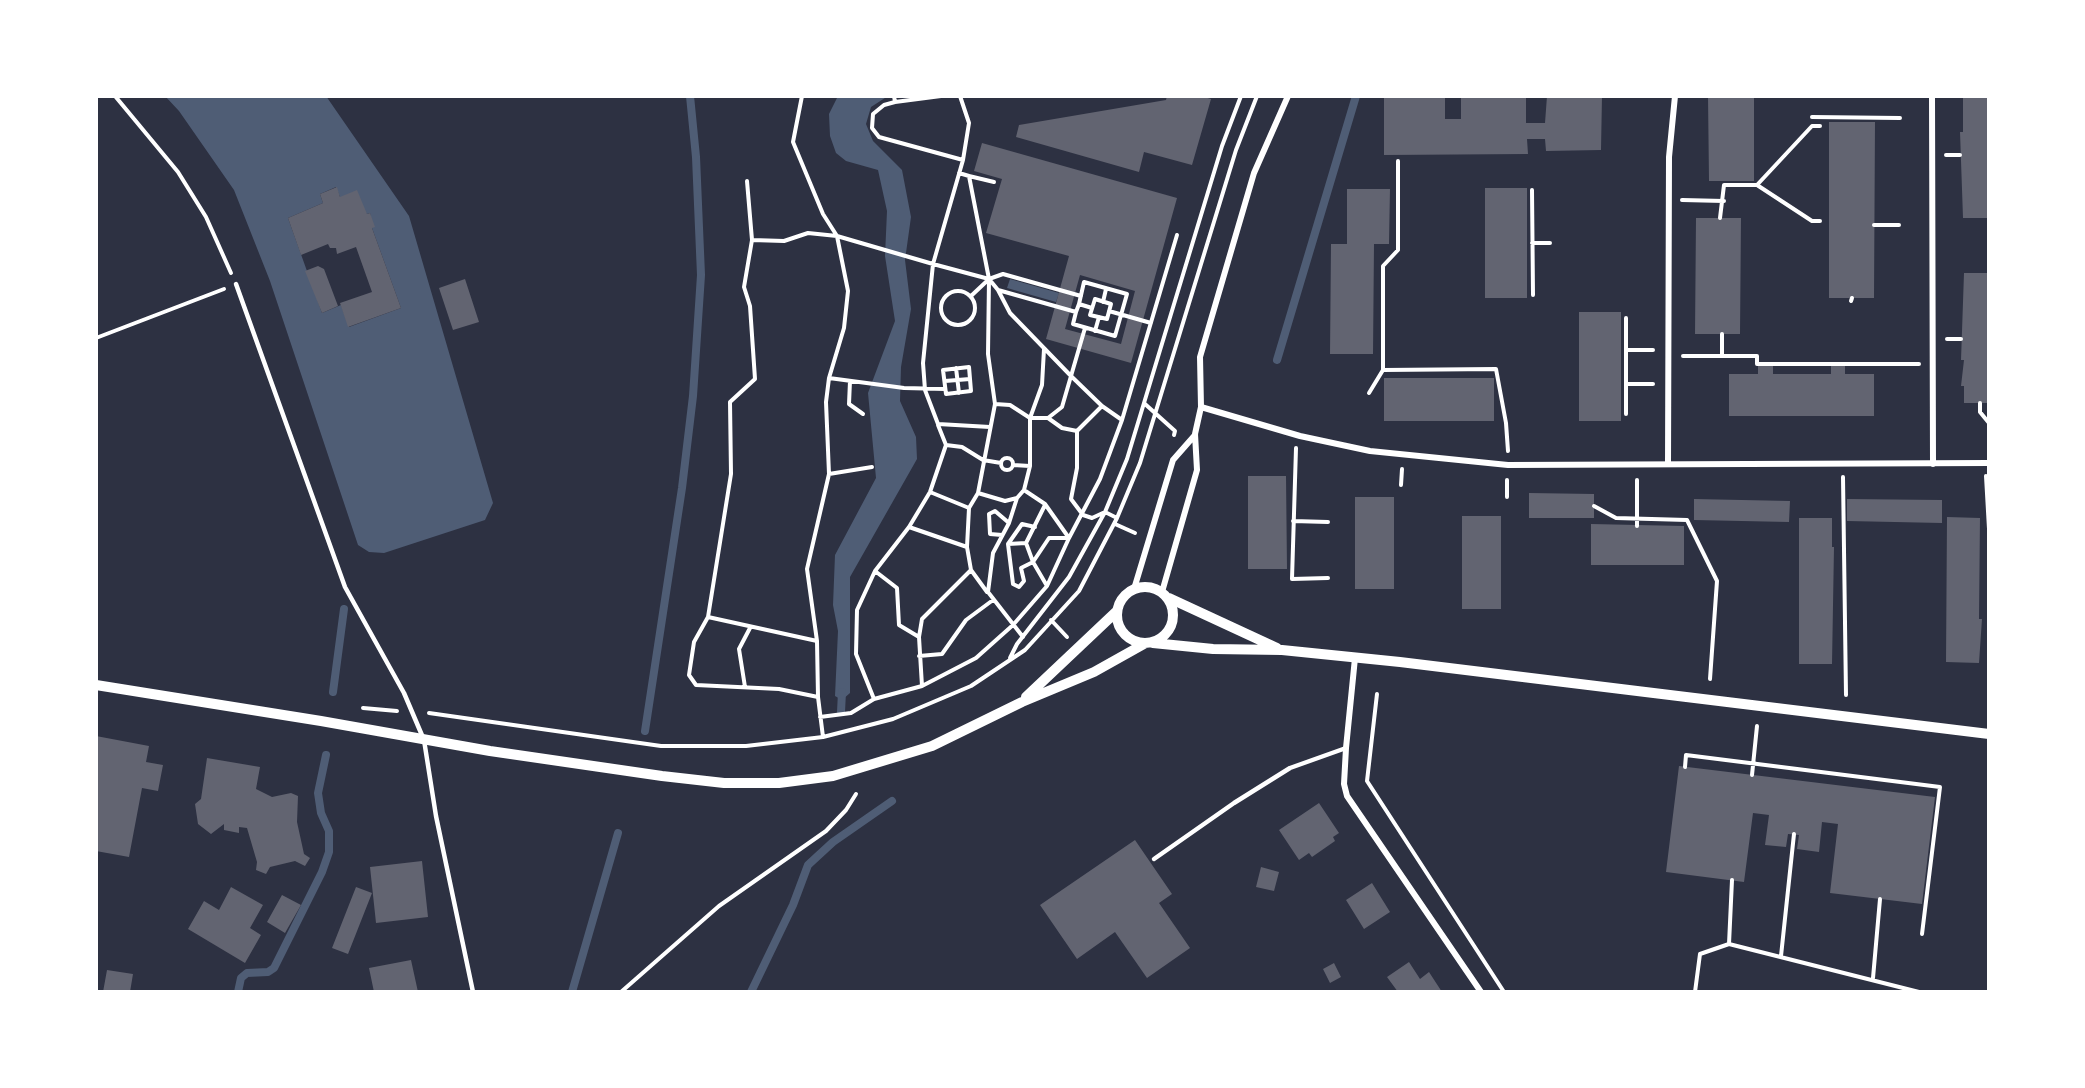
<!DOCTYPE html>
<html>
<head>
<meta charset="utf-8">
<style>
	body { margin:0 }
	#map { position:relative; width:2085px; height:1088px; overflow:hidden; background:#2d3142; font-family:Overpass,sans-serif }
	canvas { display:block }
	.frame { position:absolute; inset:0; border:98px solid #fff; pointer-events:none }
</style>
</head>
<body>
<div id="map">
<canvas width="2085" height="1088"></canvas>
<div class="frame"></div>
</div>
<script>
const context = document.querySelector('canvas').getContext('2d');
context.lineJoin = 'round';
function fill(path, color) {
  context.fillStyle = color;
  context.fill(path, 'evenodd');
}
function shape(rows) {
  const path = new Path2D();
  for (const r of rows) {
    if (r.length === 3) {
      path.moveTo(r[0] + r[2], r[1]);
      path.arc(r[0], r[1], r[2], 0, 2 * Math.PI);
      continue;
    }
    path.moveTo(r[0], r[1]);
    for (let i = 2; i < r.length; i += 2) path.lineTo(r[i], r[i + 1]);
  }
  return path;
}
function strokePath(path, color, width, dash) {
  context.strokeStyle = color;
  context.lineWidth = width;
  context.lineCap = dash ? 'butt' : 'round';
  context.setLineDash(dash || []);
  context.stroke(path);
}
fill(shape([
	[165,96,326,96,409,216,493,503,485,520,384,553,369,552,358,545,270,281,234,190,179,111],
	[336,187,340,197,367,214,370,213,372,228,401,308,349,327,341,305,322,313,288,218,323,203,320,194],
	[838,96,888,96,871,107,866,124,873,141,902,170,911,217,905,260,911,309,901,367,900,401,916,437,917,459,850,577,850,693,842,700,835,696,838,631,833,605,835,555,876,478,868,393,895,321,885,256,887,211,878,170,846,161,836,153,830,136,829,114],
	[1010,279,1059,293,1056,302,1007,288]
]), '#4f5d75');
strokePath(shape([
	[1277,360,1356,96],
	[333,692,344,609],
	[841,712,842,692],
	[645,731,682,488,693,396,701,275,696,157,690,96],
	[238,992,241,978,247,973,268,972,274,968,322,872,329,852,329,831,321,813,318,793,326,755],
	[572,992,618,833],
	[751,992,793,905,808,865,833,842,892,801]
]), '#4f5d75', 8);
fill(shape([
	[1167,96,1201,96,1211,99,1192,165,1144,152,1139,172,1016,137,1019,125,1166,100],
	[1384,96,1445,96,1445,119,1461,119,1461,96,1526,96,1526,123,1545,123,1547,96,1602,96,1601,150,1546,151,1545,139,1527,139,1528,154,1384,155],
	[1708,96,1754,96,1754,181,1709,181],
	[1963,96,1989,96,1989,218,1963,218,1960,132,1963,132],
	[1829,122,1875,122,1874,298,1829,298],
	[982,143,1177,198,1131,363,1046,339,1069,256,986,233,1002,179,974,171],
	[1080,275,1135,291,1121,344,1065,329],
	[337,187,340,197,357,190,367,214,370,213,375,227,372,228,401,308,348,327,340,303,372,292,356,247,337,254,336,248,330,248,328,244,301,255,288,218,323,203,320,194],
	[1485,188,1527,188,1527,298,1485,298],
	[1347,189,1390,189,1389,244,1374,244,1373,354,1330,354,1331,244,1347,244],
	[1696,218,1741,218,1740,334,1695,334],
	[318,266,324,269,338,306,322,313,305,271],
	[1964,273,1989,273,1989,403,1964,403,1964,386,1961,386,1964,360,1961,360],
	[465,279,479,322,453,330,439,288],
	[1579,312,1621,312,1621,421,1579,421],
	[1758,366,1773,366,1773,374,1831,374,1831,366,1845,366,1845,374,1874,374,1874,416,1729,416,1729,374,1758,374],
	[1384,378,1494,378,1494,421,1384,421],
	[1248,476,1286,476,1287,569,1248,569],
	[1529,493,1594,494,1594,518,1529,518],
	[1355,497,1394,497,1394,589,1355,589],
	[1694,499,1790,501,1789,522,1694,520],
	[1847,499,1942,500,1942,523,1847,521],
	[1462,516,1501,516,1501,609,1462,609],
	[1947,517,1980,518,1979,619,1982,619,1979,663,1946,662],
	[1799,518,1832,518,1832,547,1834,547,1832,664,1799,664],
	[1591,524,1684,526,1684,565,1591,565],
	[96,736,149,746,146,762,163,765,158,791,142,788,129,857,96,851],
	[207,758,260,767,256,789,272,797,291,793,298,796,297,822,304,854,310,858,305,866,295,861,270,867,266,874,256,870,257,862,247,828,239,827,239,833,224,830,224,824,211,834,198,824,195,804,201,799],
	[1679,766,1935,797,1922,904,1830,893,1838,824,1822,822,1819,852,1797,849,1799,835,1788,834,1786,847,1765,845,1769,815,1753,813,1744,882,1666,872],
	[1319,803,1339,833,1333,837,1335,841,1312,857,1309,853,1299,860,1279,830],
	[1135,840,1172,894,1159,903,1190,948,1147,978,1115,932,1077,959,1040,905],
	[422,861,428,917,376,923,370,867],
	[1261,867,1279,872,1274,891,1256,887],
	[1372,883,1390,912,1364,929,1346,900],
	[231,887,263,905,250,928,261,935,245,963,188,929,204,901,219,910],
	[356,887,372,893,348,954,332,948],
	[282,895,301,905,285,933,267,922],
	[411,960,418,992,374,992,369,968],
	[1409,962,1420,979,1429,972,1442,992,1398,992,1387,977],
	[1334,963,1341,977,1330,983,1323,969],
	[107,970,133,974,130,992,103,992]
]), '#626471');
strokePath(shape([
	[115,96,178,172,206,217,231,273],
	[802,96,793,142,823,214,837,236,933,264,963,160,969,123,960,96],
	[894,96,895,102,941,96],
	[895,102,884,105,873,114,872,128,879,137,963,160],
	[1812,117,1900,118],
	[1946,155,1960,155],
	[1398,161,1398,250,1383,266,1383,370,1496,369,1506,423,1508,451],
	[959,173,969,176,989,279,988,354,995,404,978,493],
	[969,176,994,182],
	[747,181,752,240,784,241,808,233,837,236,848,291,844,328,829,378,826,402,829,474,872,467],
	[1757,185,1812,221,1820,221],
	[1532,190,1533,295],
	[1682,200,1724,201],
	[1720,218,1724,185,1757,185,1812,126,1820,126],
	[1874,225,1899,225],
	[752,240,744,287,750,306,755,379,730,402,731,474,708,617,694,642,689,675,696,685,779,689,818,697],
	[1532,243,1550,243],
	[989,279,933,264,923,363,925,390,938,424,990,427],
	[958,308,17],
	[971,296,988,280],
	[1095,299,1111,304,1107,319,1090,315,1095,299],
	[1851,301,1852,298],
	[1103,302,1106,289],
	[1079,304,1092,308],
	[1109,311,1151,323],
	[1076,312,1073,324,1115,336,1127,294,1084,282,1079,304,1076,312,998,290,989,279,1003,274,1081,296],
	[1626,318,1626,414],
	[1085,328,1071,376,1102,406,1077,431,1077,468,1071,499,1083,515,1092,518,1105,512,1117,518],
	[1095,331,1099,317],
	[96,338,224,289],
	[1947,339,1961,339],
	[1626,350,1653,350],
	[1683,356,1757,356,1757,364,1919,364],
	[1722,356,1722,334],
	[969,367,971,391,946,394,943,370,969,367],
	[956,368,959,393],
	[829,378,904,388,945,389],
	[850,381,849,404,863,414],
	[945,381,970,379],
	[1626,384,1653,384],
	[1369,393,1383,370],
	[1980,403,1980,412,1989,423],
	[995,404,1010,405,1030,418,1048,418,1062,407,1071,376,1010,313,998,290],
	[1145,404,1175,431,1174,435],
	[1102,406,1122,420],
	[1048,418,1062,428,1077,431],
	[938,425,946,445,930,492,909,527,967,547],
	[946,445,962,447,983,460,1001,463],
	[1296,448,1292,579,1328,578],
	[1007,464,6],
	[1013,465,1030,466],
	[1986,476,1989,529],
	[1843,477,1846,695],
	[1637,480,1637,526],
	[1401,485,1402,469],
	[1024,490,1045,504,1069,538,1100,479,1122,420,1177,235],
	[930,492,969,508],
	[1507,497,1507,480],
	[1594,506,1616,518,1687,520,1717,581,1710,679],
	[1293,521,1328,522],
	[1115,524,1135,533],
	[1002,535,990,534,989,514,995,511,1009,523],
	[1026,543,1033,562,1047,586],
	[1008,544,1026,543,1045,505],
	[875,571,897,588,899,625,919,637],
	[987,592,971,570,967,547,969,508,978,493,1005,501,1017,498],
	[708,617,817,641,807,569,829,474],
	[1051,620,1067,637],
	[1023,637,988,592,993,553,1009,523,1017,498,1024,490,1030,466,1030,418,1042,385,1044,349],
	[817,641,818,697,823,737],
	[919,656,942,654,966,620,993,600],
	[1010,658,1017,644,1069,577,1105,512,1127,459,1222,146,1241,96],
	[922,686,919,637,922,619,971,570],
	[745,687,739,649,750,628],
	[1377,694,1367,781,1504,992],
	[874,699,856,654,857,610,875,571,909,527],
	[363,708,397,711],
	[429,713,661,746,746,746,823,737,893,719,971,686,1025,650,1079,591,1117,518,1140,463,1236,150,1257,96],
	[820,717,851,713,874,699,922,686,976,658,1013,625,1047,586,1069,538,1049,538,1033,562,1021,568,1024,581,1019,587,1013,584,1008,544,1022,524,1035,527],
	[1685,767,1686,755,1940,787,1922,934],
	[1752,775,1757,726],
	[1732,880,1729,944,1919,992],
	[1781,956,1794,834],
	[1873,978,1880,899],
	[621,992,719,906,826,831,846,810,856,794],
	[1695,992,1700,954,1729,944]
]), '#fff', 4);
strokePath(shape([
	[236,284,345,587,404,693,424,740,436,816,473,992],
	[1154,859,1234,803,1290,768,1346,748]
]), '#fff', 4.5);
strokePath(shape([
	[1932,96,1933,464],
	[1201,407,1300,436,1370,451,1508,465,1989,463],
	[1668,464,1669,157,1675,96],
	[1134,589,1173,460,1195,435],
	[1162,592,1197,470,1195,434,1201,407,1200,357,1254,173,1288,96],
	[1355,658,1346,748,1344,784,1347,796,1481,992]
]), '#fff', 6);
strokePath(shape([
	[1145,615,28],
	[1169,598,1277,648],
	[1153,643,1213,649,1282,650,1400,662,1989,734],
	[96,685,321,721,490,751,662,776,724,783,779,783,833,776,932,746,1022,702,1094,672,1144,644],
	[1026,697,1117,611]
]), '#fff', 10);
</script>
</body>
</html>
